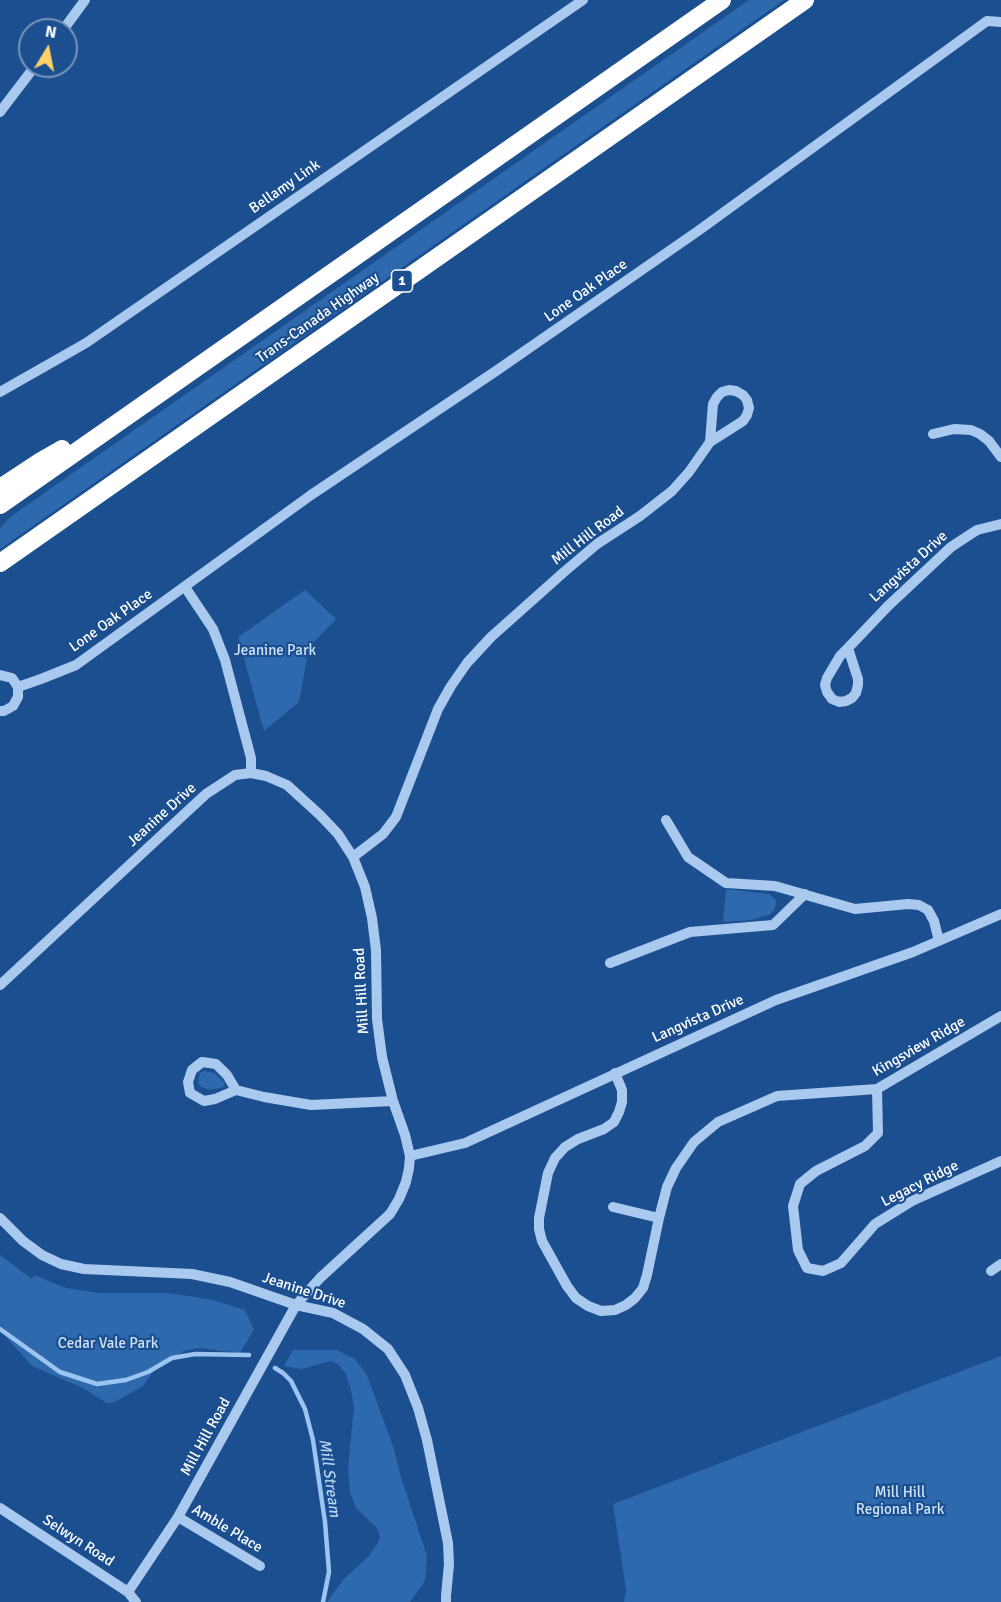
<!DOCTYPE html>
<html>
<head>
<meta charset="utf-8">
<style>
	body { margin:0 }
	#map { position:relative; width:1001px; height:1602px; overflow:hidden; background:#1b4f8f; font-family:Signika,sans-serif }
	canvas { display:block }
	.north { position:absolute; left:18px; top:18px; width:60px; height:60px; box-sizing:border-box; background:#1b4f8f; border:2px solid #7695bc; border-radius:50%; rotate:10deg; font-size:16px; font-weight:700; line-height:24px; text-align:center; color:#fff }
	.north::after { content:''; display:block; margin:auto; width:21px; height:27px; background:#ffd166; clip-path:polygon(50% 0,100% 100%,50% 72%,0 100%) }
</style>
</head>
<body>
<div id="map">
<canvas width="1001" height="1602"></canvas>
<div class="north">N</div>
</div>
<script>
const context = document.querySelector('canvas').getContext('2d');
context.lineJoin = 'round';
function fill(path, color) {
  context.fillStyle = color;
  context.fill(path, 'evenodd');
}
function shape(rows) {
  const path = new Path2D();
  for (const r of rows) {
    path.moveTo(r[0], r[1]);
    for (let i = 2; i < r.length; i += 2) path.lineTo(r[i], r[i + 1]);
  }
  return path;
}
function strokePath(path, color, width, dash) {
  context.strokeStyle = color;
  context.lineWidth = width;
  context.lineCap = dash ? 'butt' : 'round';
  context.setLineDash(dash || []);
  context.stroke(path);
}
function drawText(font, color, halo, rows, align = 'center') {
  context.font = font + ' Signika,sans-serif';
  context.lineWidth = 4.5;
  context.setLineDash([]);
  context.textBaseline = 'middle';
  context.strokeStyle = halo;
  context.fillStyle = color;
  for (const [text, x, y, turn = 0] of rows) {
    context.save();
    context.translate(x, y);
    context.rotate((+turn || 0) * Math.PI / 180);
    context.textAlign = isNaN(turn) ? turn : align;
    if (halo) context.strokeText(text, 0, 0);
    context.fillText(text, 0, 0);
    context.restore();
  }
}
fill(shape([
	[749,0,784,0,0,549,0,528,8,519,20,510],
	[305,590,336,619,309,647,299,702,264,731,238,637],
	[726,889,769,894,776,900,775,909,769,915,751,920,723,922],
	[204,1071,214,1073,225,1083,224,1087,210,1090,201,1087,198,1083,198,1079,201,1072],
	[0,1255,32,1279,34,1275,66,1288,100,1293,168,1293,213,1300,245,1310,254,1330,240,1353,198,1348,184,1351,158,1368,152,1373,143,1386,138,1389,116,1401,111,1403,107,1403,83,1388,32,1366,0,1330],
	[293,1350,337,1350,355,1359,367,1375,394,1449,400,1474,427,1556,425,1581,410,1602,327,1602,343,1580,370,1555,379,1541,380,1536,377,1528,356,1508,350,1492,348,1468,354,1407,351,1390,346,1374,338,1364,330,1361,302,1369,284,1366],
	[1001,1356,1001,1602,624,1602,626,1589,613,1504]
]), '#2e69ad');
strokePath(shape([
	[0,1329,60,1372,97,1384,126,1380,148,1372,172,1358,195,1354,249,1355],
	[275,1368,283,1373,291,1381,305,1409,313,1440,325,1522,329,1572,323,1602]
]), '#9cc4f0', 4.5);
strokePath(shape([
	[63,30,85,0],
	[0,112,35,66],
	[0,392,86,343,583,0],
	[933,434,954,429,971,430,980,434,989,441,1001,457],
	[185,587,213,629,225,660,251,758,251,773],
	[848,648,888,606,951,547,977,530,1001,524],
	[848,648,858,679,858,685,856,693,852,698,846,701,839,702,832,699,827,692,825,685,827,678,840,656,848,648],
	[0,675,12,678,18,687,18,697,13,706,4,711,0,711],
	[18,687,41,679,76,665,311,495,496,371,698,231,987,21,1001,22],
	[666,820,688,857,726,883,775,886,855,909,908,904,919,905,928,910,934,921,939,941],
	[610,963,690,932,773,925,805,894],
	[0,985,206,794,235,775,251,773,266,776,287,785,320,815,338,834,353,857],
	[615,1073,622,1090,622,1102,619,1112,614,1122,604,1129,578,1139,565,1147,555,1158,548,1173,539,1218,539,1229,542,1241,567,1286,576,1298,588,1306,601,1311,615,1310,626,1305,635,1298,643,1288,647,1275,659,1218,667,1187,676,1168,694,1142,718,1122,777,1096,877,1089,1001,1016],
	[877,1089,878,1133,865,1146,816,1171,800,1184,793,1206,798,1250,807,1268,823,1271,841,1263,875,1224,912,1201,1001,1161],
	[236,1090,215,1099,204,1101,190,1093,188,1082,192,1070,202,1062,216,1064,227,1075,236,1090,264,1097,311,1105,393,1101],
	[410,1156,465,1143,776,1000,913,952,1001,914],
	[613,1207,659,1218],
	[0,1218,23,1241,42,1255,61,1264,84,1269,192,1274,230,1282,296,1305,333,1313,363,1329,388,1349,405,1375,418,1408,427,1440,448,1543,449,1564,446,1596,446,1602],
	[991,1271,1001,1264],
	[0,1508,128,1592,136,1602],
	[178,1517,260,1566],
	[128,1592,178,1517,296,1305,320,1278,390,1214,399,1199,406,1182,409,1168,410,1156,405,1135,393,1101,382,1057,377,1019,376,950,372,918,365,887,353,857,383,834,396,817,438,709,451,686,467,663,491,637,564,572,597,544,640,516,672,491,689,472,710,442,743,421,747,415,749,408,747,400,743,395,736,391,729,390,722,392,717,397,713,404,710,442]
]), '#a9c9ee', 10);
strokePath(shape([
	[0,488,41,461,62,449],
	[0,505,722,0],
	[0,563,805,0]
]), '#fff', 18);
for (const [x, y, w] of [
	[402,281,21]
]) {
  const box = new Path2D();
  box.roundRect(x - w / 2, y - 11, w, 22, 4.5);
  context.fillStyle = '#1b4f8f';
  context.fill(box);
  strokePath(box, '#fff', 1.5);
}
drawText('bold 14px', '#fff', null, [
	["1",402,281]
]);
drawText('15px', '#fff', '#1b4f8f', [
	["Bellamy Link",285,187,-35],
	["Lone Oak Place",586,291,-35],
	["Trans-Canada Highway",318,318,-35],
	["Mill Hill Road",588,536,-37],
	["Langvista Drive",909,567,-42],
	["Lone Oak Place",111,621,-35],
	["Jeanine Drive",162,815,-42],
	["Mill Hill Road",362,991,-93],
	["Langvista Drive",698,1019,-24],
	["Kingsview Ridge",919,1047,-30],
	["Legacy Ridge",920,1184,-27],
	["Jeanine Drive",304,1291,18],
	["Mill Hill Road",206,1437,-61],
	["Amble Place",227,1529,31],
	["Selwyn Road",78,1541,33]
]);
drawText('15px', '#cfe3fa', '#1b4f8f', [
	["Jeanine Park",275,651],
	["Cedar Vale Park",108,1344],
	["Mill Hill",900,1493],
	["Regional Park",900,1510]
]);
drawText('italic 16px', '#b5d3f5', '#1b4f8f', [
	["Mill Stream",329,1478,82]
]);
</script>
</body>
</html>
